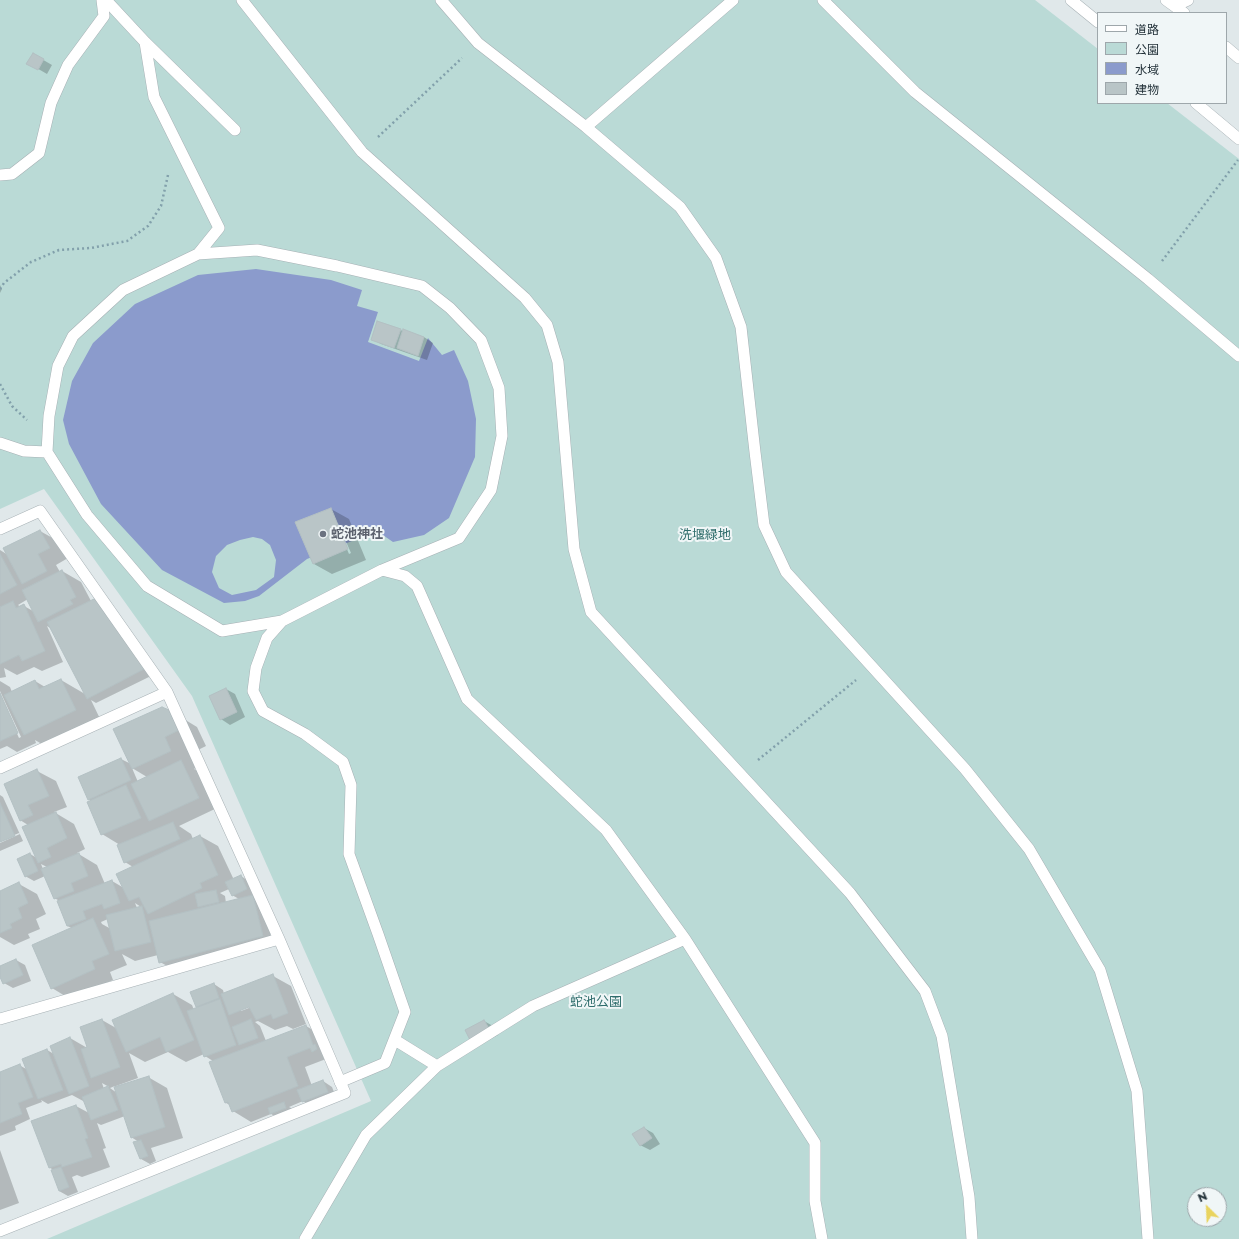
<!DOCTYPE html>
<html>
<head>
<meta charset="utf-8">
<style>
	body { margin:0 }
	#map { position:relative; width:1239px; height:1239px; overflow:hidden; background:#e0e8ea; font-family:Montserrat,"Noto Sans JP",sans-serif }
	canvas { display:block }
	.legend { position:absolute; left:1097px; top:12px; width:130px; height:92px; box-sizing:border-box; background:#f0f6f7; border:1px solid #9ea7ab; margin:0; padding:5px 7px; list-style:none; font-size:12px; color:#223139 }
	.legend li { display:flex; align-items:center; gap:8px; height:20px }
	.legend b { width:20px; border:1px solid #9ea7ab }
	.north { position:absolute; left:1187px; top:1187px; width:40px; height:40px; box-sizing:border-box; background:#f0f6f7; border:1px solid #9ea7ab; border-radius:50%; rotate:336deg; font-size:11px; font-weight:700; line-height:16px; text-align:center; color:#223139 }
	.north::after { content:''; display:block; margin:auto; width:14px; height:18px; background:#e9d45f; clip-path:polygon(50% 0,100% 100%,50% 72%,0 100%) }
</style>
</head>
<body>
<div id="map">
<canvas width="1239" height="1239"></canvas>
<ul class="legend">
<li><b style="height:5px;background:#fff"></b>道路</li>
<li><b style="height:11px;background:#badad6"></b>公園</li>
<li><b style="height:11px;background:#8b9bcc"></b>水域</li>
<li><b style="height:11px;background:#b9c5c7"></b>建物</li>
</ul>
<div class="north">N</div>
</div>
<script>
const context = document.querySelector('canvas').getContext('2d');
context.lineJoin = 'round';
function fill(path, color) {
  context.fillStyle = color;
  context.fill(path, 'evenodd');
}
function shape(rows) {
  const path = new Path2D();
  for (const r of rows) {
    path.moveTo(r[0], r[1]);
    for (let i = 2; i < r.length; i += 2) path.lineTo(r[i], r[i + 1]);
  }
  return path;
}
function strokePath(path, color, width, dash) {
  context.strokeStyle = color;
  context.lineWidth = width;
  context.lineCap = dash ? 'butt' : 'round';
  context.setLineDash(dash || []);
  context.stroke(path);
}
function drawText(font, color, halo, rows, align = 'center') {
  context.font = font + ' Montserrat,"Noto Sans JP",sans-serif';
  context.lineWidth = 4;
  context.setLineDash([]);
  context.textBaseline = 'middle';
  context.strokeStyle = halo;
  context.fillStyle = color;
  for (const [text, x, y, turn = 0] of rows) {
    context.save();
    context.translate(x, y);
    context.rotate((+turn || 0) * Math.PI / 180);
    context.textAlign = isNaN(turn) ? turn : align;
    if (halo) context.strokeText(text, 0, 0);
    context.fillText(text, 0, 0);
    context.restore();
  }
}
fill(shape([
	[0,0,1035,0,1098,49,1098,103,1167,103,1239,159,1239,1239,47,1239,371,1101,192,696,44,489,0,509],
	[1195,1195,1219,1195,1219,1219,1195,1219]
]), '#badad6');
fill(shape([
	[256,269,331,280,362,290,357,306,378,312,368,342,419,361,428,338,442,355,454,350,468,381,476,419,475,457,449,518,424,535,393,542,377,531,307,559,259,596,245,601,224,603,162,570,101,504,69,444,63,420,72,381,93,343,135,304,198,275],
	[253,537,262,539,270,545,276,560,274,577,256,590,232,595,219,588,212,572,216,556,227,545,240,540]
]), '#8b9bcc');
fill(shape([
	[33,54,52,65,47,74,28,63],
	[0,285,2,289,0,293],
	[400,330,424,337,433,343,427,360,381,344,372,339],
	[331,509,349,519,366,560,332,574,314,564],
	[336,523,338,523,351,553,349,554],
	[40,531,58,541,68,558,56,565,60,572,62,571,81,582,91,601,155,674,96,703,91,700,103,725,52,750,35,740,36,743,17,752,7,746,0,749,0,696,19,738,21,737,0,691,0,681,10,687,12,692,35,681,45,687,61,680,85,694,52,629,47,626,63,662,42,671,34,667,17,675,4,668,6,677,0,678,0,550,8,555],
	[28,599,33,611,24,606,21,607,18,605],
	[226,689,235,694,245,717,230,725,221,719],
	[169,710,197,727,206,746,192,753,198,766,194,769,200,772,217,808,179,826,191,834,193,839,200,836,218,846,234,880,241,876,250,882,256,895,253,896,262,901,272,941,169,967,160,962,158,955,135,961,122,954,127,965,110,972,113,980,70,999,52,988,72,928,67,926,58,900,54,898,45,876,34,881,25,876,30,854,37,858,28,825,20,820,37,771,56,781,67,807,54,812,74,824,85,849,77,853,97,865,105,884,112,881,124,888,133,867,125,862,120,845,102,834,92,801,88,799,121,759,131,764],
	[132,768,147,777,138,782],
	[41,864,47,867,43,869],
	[229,889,232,895,239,899,226,903,225,896,220,893],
	[135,903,141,907,137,908],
	[108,919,111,929,102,924,101,922],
	[0,795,3,797,23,841,0,851,0,843,20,834,19,833,0,841],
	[19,884,37,894,46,914,36,919,40,929,28,934,30,938,14,945,0,937,0,892],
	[16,960,25,965,31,981,13,988,4,983,0,974,0,967],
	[273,976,291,986,306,1024,293,1029,287,1026,275,1030,258,1021,255,1022,260,1026,266,1041,306,1026,325,1037,326,1059,305,1067,312,1086,323,1081,332,1087,336,1097,312,1107,303,1101,289,1107,293,1109,280,1119,271,1114,251,1122,233,1111,230,1105,226,1103,213,1061,205,1056,204,1054,186,1062,168,1052,145,1062,129,1053,138,1078,116,1086,117,1087,148,1077,167,1088,183,1138,151,1148,156,1161,150,1164,141,1159,139,1142,131,1137,125,1116,101,1125,97,1123,106,1148,103,1149,110,1167,82,1177,77,1175,72,1177,78,1192,68,1196,59,1191,54,1170,50,1168,76,1106,89,1113,85,1102,72,1095,48,1104,41,1100,42,1102,26,1108,30,1119,15,1126,16,1130,0,1136,0,1074,19,1065,28,1070,47,1050,54,1054,70,1038,89,1049,102,1020,116,1028,173,994,192,1005,194,1010,199,1008,196,1007,214,984,223,990,224,994],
	[253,1004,254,1006,241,1011,241,1009],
	[102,1083,109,1087,104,1089],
	[115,1086,117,1093,110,1088],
	[484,1021,493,1026,498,1035,480,1045],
	[644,1128,653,1133,660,1144,650,1150,640,1145],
	[0,1150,19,1203,0,1210]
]), '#0003');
const building = shape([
	[33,53,44,59,38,70,26,64,33,53],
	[377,321,401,329,394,348,371,340,377,321],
	[403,329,424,337,418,356,397,348,403,329],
	[331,508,348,549,313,564,295,522,331,508],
	[40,530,50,548,38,554,47,571,22,584,3,548,40,530],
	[0,554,17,585,0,594,0,554],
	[62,570,76,597,70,600,73,604,38,622,22,590,62,570],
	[96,598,146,668,87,699,47,622,96,598],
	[13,601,16,608,24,604,45,651,22,661,19,655,0,664,0,607,13,601],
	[61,679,76,710,24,735,4,695,35,680,39,689,61,679],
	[226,688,237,712,220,720,209,696,226,688],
	[0,693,18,733,0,741,0,693],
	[162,707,169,710,179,730,165,737,171,751,132,769,113,729,162,707],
	[121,758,131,780,88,800,78,777,121,758],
	[181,760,199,798,149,821,131,784,181,760],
	[37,769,49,796,28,805,33,815,20,821,4,784,37,769],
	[126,785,141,818,101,835,87,802,126,785],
	[0,803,15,836,0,842,0,803],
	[56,812,67,838,47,848,51,857,38,863,22,827,56,812],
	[173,822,180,839,124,863,117,845,173,822],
	[200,835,218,875,200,883,202,888,148,914,139,897,129,901,116,874,200,835],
	[30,853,38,871,25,877,17,859,30,853],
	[79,853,88,876,71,883,74,891,54,899,41,869,79,853],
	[241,875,247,889,232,896,225,882,241,875],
	[112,880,120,903,104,909,102,904,83,911,86,919,67,926,57,901,112,880],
	[19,882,28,903,18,908,22,918,10,924,12,928,0,933,0,891,19,882],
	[216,890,219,902,198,907,195,894,216,890],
	[253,895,263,936,159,963,149,921,253,895],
	[142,906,151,942,115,951,106,915,142,906],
	[93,918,109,954,92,961,95,969,51,989,32,945,93,918],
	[16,959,23,975,3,984,0,977,0,966,16,959],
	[273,974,288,1013,273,1019,271,1014,256,1020,249,1007,229,1015,221,994,273,974],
	[214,983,219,998,196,1007,190,992,214,983],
	[173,993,194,1040,166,1052,160,1037,126,1052,112,1020,173,993],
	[220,999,236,1045,204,1057,187,1011,220,999],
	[102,1019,120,1067,91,1078,81,1049,87,1047,80,1027,102,1019],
	[251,1019,258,1038,239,1045,232,1027,251,1019],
	[484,1020,490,1030,470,1040,465,1030,484,1020],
	[306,1025,313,1045,315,1044,317,1049,312,1052,310,1048,287,1057,298,1086,232,1112,228,1102,225,1103,209,1062,306,1025],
	[70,1037,89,1086,69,1094,50,1046,70,1037],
	[47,1049,63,1090,38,1099,22,1059,47,1049],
	[20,1064,33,1097,18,1103,22,1114,0,1123,0,1072,20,1064],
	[149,1076,165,1127,131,1138,114,1087,149,1076],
	[323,1080,328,1092,302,1102,297,1090,323,1080],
	[108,1086,118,1110,91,1120,82,1097,108,1086],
	[284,1102,286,1108,270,1114,268,1108,284,1102],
	[76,1105,88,1138,85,1139,92,1157,62,1167,61,1164,49,1168,31,1121,76,1105],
	[644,1127,652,1138,640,1146,632,1134,644,1127],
	[141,1140,148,1156,140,1159,133,1142,141,1140],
	[61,1167,69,1187,59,1191,51,1170,61,1167]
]);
fill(building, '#b9c5c7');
strokePath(building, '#b3c0c3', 1);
const service = shape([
	[106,0,145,42,235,130],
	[441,0,478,43,586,127,680,207,716,258,741,327,755,452,764,525,786,572,965,769,1029,849,1100,970,1137,1091,1148,1239],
	[823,0,915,92,1148,279,1239,356],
	[145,42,154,97,219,228,198,254],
	[586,127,733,0],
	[0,175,12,174,39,153,51,103,68,65,104,16,102,0],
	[0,443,24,451,47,452],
	[282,621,222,631,147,586,87,515,47,452,49,416,58,366,73,336,123,290,198,254,257,250,337,266,422,286,450,308,481,340,499,388,502,436,491,490,459,538,382,570],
	[395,1040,437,1066],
	[340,1082,385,1063,405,1012,378,934,349,854,351,785,343,762,305,734,263,711,253,691,256,668,267,638,282,621,382,570,405,576,417,586,467,699,606,830,685,939,815,1143,815,1201,822,1239],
	[305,1239,366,1135,437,1066,533,1006,685,939]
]);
const minor = shape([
	[242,0,362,152,525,298,547,325,558,362,574,549,591,612,850,893,925,991,942,1036,969,1197,972,1239],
	[1071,0,1098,22],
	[1166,0,1184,13],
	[1175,6,1188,0],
	[1226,47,1239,58],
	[1196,103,1239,139],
	[0,529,40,511,167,692,279,939,345,1093,0,1231],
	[0,768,167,692],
	[0,1019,279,939]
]);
strokePath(service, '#a7b1b5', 12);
strokePath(minor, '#a7b1b5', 12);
strokePath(shape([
	[378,137,462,58],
	[1162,261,1238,160],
	[0,289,4,283,31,262,59,250,91,248,127,241,148,226,161,206,168,175],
	[0,384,12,406,27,420],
	[758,760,856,680]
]), '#82a0ab', 2.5, [2, 3]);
strokePath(service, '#fff', 11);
strokePath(minor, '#fff', 11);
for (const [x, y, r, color] of [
	[323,534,4,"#6b7280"]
]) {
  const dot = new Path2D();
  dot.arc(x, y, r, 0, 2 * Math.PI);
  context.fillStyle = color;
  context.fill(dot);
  strokePath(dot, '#f0f6f7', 1.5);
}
drawText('bold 13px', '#5b616d', '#f0f6f7', [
	["蛇池神社",331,534]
], 'left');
drawText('13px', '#2f6d6c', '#f0f6f7', [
	["洗堰緑地",705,535],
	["蛇池公園",596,1002]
]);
</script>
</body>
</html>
